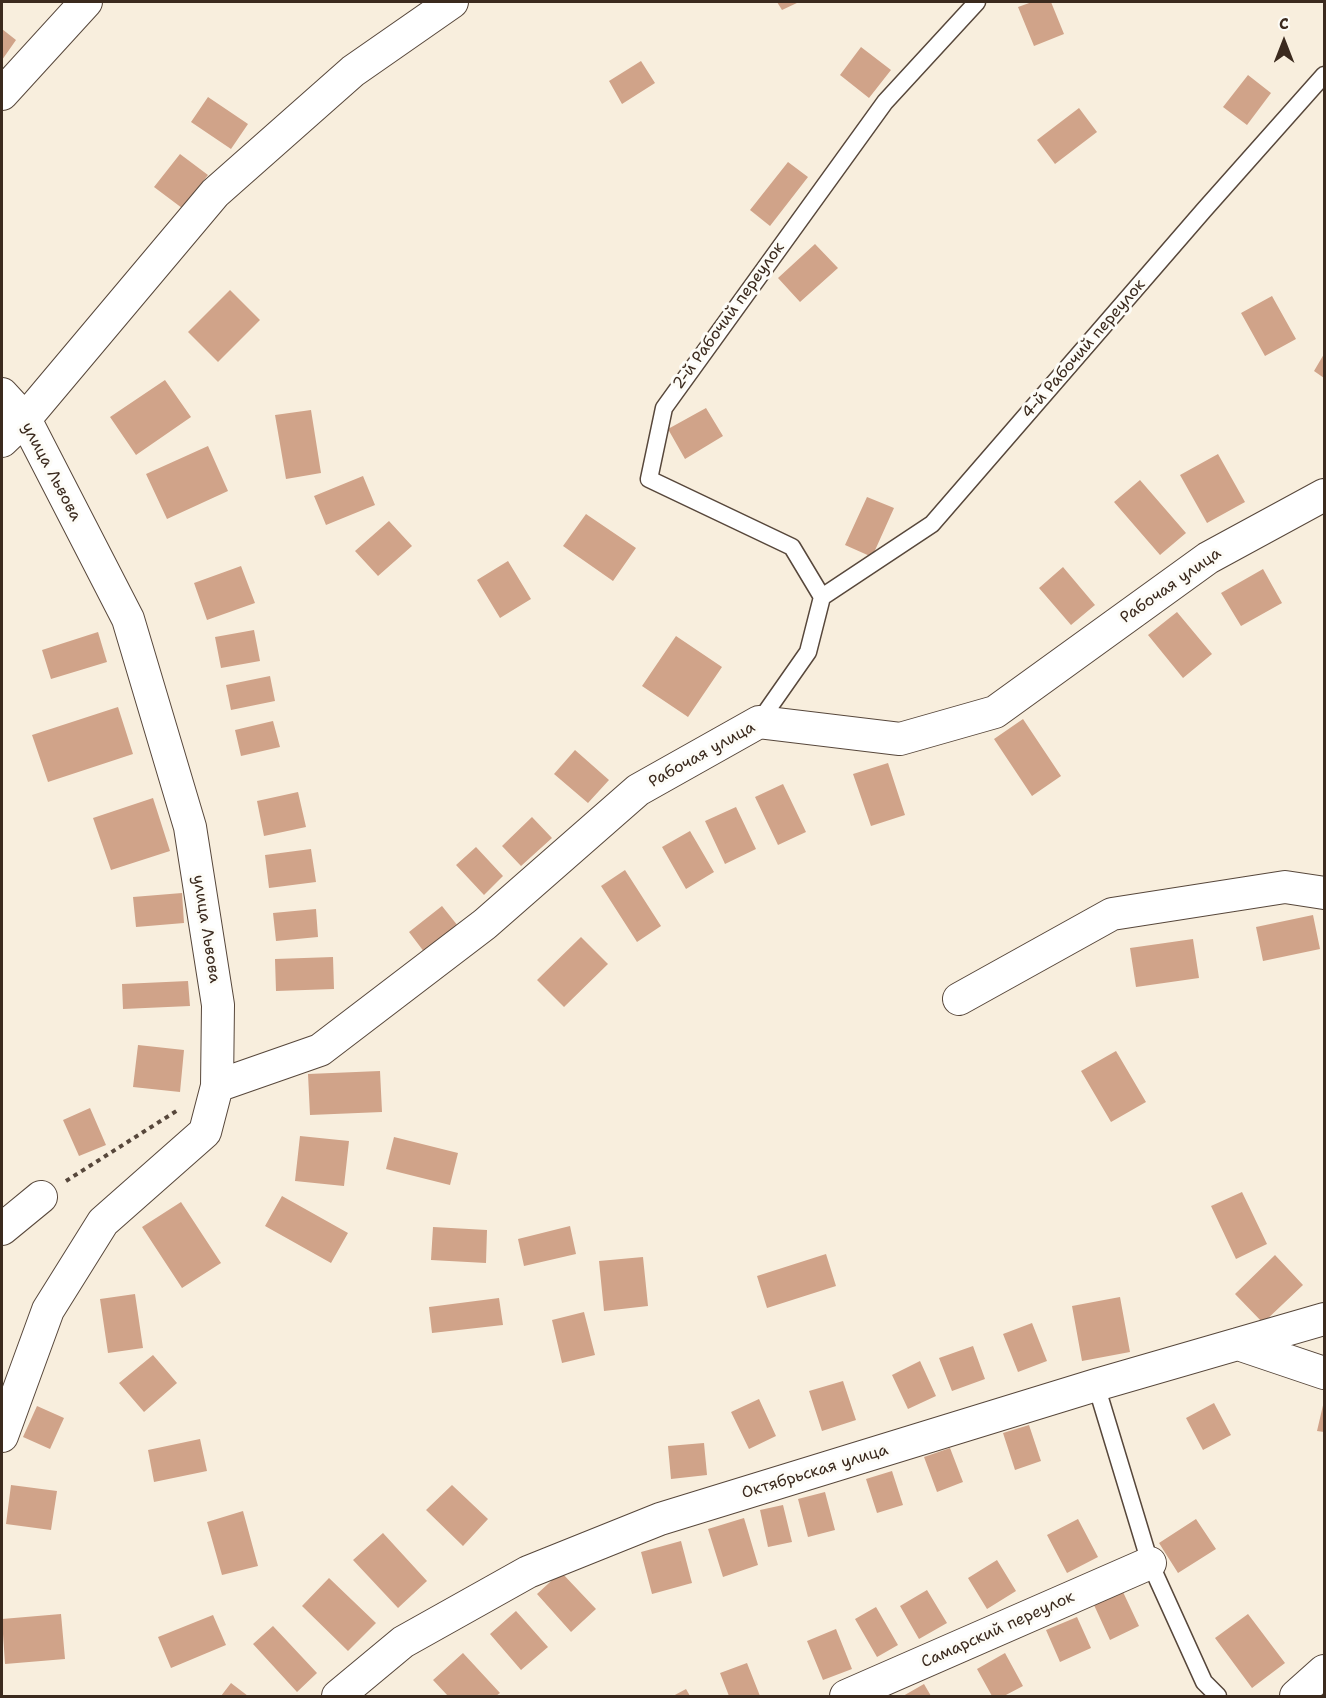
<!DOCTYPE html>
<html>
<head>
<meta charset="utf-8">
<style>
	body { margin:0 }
	#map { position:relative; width:1326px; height:1698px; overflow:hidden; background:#f8eedd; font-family:"Shantell Sans",sans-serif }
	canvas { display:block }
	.frame { position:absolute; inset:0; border:3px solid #3b2a1e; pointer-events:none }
	.north { position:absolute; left:1254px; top:12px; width:60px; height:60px; -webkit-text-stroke:4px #fdfcf7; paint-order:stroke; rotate:0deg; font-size:16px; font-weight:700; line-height:24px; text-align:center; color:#3b2a1e }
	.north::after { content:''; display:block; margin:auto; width:21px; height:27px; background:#3b2a1e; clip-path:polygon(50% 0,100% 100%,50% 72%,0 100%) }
</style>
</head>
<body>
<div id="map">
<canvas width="1326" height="1698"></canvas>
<div class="frame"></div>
<div class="north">С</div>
</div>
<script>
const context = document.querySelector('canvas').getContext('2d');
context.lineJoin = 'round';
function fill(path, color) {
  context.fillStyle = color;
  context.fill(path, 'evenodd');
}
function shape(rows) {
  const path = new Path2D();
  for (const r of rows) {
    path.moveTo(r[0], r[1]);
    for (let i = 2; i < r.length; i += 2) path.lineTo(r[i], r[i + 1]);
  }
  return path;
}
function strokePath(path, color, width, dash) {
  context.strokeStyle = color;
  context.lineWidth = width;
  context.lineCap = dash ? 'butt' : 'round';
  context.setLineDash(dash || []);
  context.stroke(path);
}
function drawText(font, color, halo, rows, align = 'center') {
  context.font = font + ' "Shantell Sans",sans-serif';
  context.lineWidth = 6;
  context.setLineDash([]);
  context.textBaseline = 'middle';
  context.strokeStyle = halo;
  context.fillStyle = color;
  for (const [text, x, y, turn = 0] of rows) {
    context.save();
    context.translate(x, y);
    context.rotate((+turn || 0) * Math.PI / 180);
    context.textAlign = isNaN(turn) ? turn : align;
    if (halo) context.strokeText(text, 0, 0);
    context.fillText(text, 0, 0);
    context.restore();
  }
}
fill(shape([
	[777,2,799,2,782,10],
	[1032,2,1051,2,1064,34,1034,46,1018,7],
	[2,29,16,40,2,60],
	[861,47,891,70,869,98,840,75],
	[641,61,655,83,622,104,609,81],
	[1248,75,1271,93,1247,125,1223,107],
	[208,97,248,124,231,149,191,122],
	[1079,108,1097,132,1055,164,1037,140],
	[180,154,208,175,182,208,154,187],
	[788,162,808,177,770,226,750,210],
	[815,244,838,268,800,302,778,278],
	[230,290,260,320,218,362,188,332],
	[1272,296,1296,339,1265,356,1241,313],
	[1324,354,1324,378,1314,371],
	[165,380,191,417,136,455,110,417],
	[706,408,723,436,685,459,668,429],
	[311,410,321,473,286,479,275,415],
	[208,446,228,491,167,519,146,474],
	[1218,454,1245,502,1207,523,1180,475],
	[363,476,375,505,326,525,314,496],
	[1140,480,1186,533,1160,555,1114,502],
	[867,497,894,508,872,557,845,545],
	[586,514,636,548,613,581,563,546],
	[389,521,412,546,378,576,355,551],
	[508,561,531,599,500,618,477,580],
	[241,566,255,603,207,620,194,583],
	[1063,567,1095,605,1071,625,1039,588],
	[1263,569,1282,603,1241,626,1221,593],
	[1177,612,1212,654,1183,678,1148,635],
	[254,630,260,661,221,668,215,637],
	[98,632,107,662,51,679,42,650],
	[676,636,722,667,688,717,642,686],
	[270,676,275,701,231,710,226,685],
	[118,707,133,754,48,782,32,735],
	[1023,719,1061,776,1032,796,994,739],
	[273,721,280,747,241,756,235,730],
	[575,750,609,780,588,803,554,774],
	[888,763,905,815,871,826,853,774],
	[783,784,806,832,778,845,755,797],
	[298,792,306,827,264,836,257,801],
	[153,798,170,851,111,870,93,818],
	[736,807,756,849,725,864,705,821],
	[532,817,552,838,521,866,502,846],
	[690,831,714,872,686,889,662,847],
	[476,847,503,876,484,895,456,865],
	[311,849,316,882,269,888,265,855],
	[625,870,661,926,637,942,601,886],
	[182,893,184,923,136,927,133,897],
	[442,906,462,931,428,957,409,932],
	[316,909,318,937,276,941,273,913],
	[1313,915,1320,949,1263,961,1256,927],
	[581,937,608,964,564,1007,537,980],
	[1193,939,1199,978,1136,987,1130,948],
	[333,957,334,989,276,991,275,959],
	[188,981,190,1006,123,1009,122,984],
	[138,1045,184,1050,180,1092,133,1087],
	[1116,1051,1146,1102,1111,1122,1081,1071],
	[380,1071,382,1112,310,1115,308,1074],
	[90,1108,106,1145,79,1156,63,1120],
	[300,1136,349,1141,344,1186,295,1181],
	[394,1137,458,1153,450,1185,386,1169],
	[1242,1192,1267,1244,1236,1259,1211,1206],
	[282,1196,348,1233,331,1263,265,1226],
	[181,1202,221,1263,182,1288,142,1227],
	[570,1226,576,1254,524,1266,518,1239],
	[433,1227,487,1230,486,1263,431,1260],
	[826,1254,836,1286,767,1308,757,1276],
	[1275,1255,1303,1285,1263,1323,1235,1294],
	[643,1257,648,1306,604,1311,599,1261],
	[135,1294,143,1348,108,1353,100,1299],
	[1120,1297,1130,1352,1082,1361,1072,1306],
	[499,1298,503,1325,432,1333,429,1307],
	[584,1312,595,1355,562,1363,552,1320],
	[1032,1323,1047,1361,1018,1372,1003,1334],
	[973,1346,985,1379,952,1391,939,1358],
	[153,1355,177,1383,144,1412,119,1383],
	[920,1361,936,1396,908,1409,892,1375],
	[843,1381,856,1420,822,1431,809,1391],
	[759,1399,776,1436,749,1449,731,1412],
	[1324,1401,1324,1432,1317,1431],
	[1214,1403,1231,1435,1203,1450,1186,1418],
	[37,1406,64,1418,50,1449,23,1437],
	[1029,1425,1041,1461,1015,1470,1003,1433],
	[200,1439,207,1471,154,1482,148,1450],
	[704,1443,707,1475,671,1479,668,1446],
	[950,1448,963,1482,937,1492,924,1457],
	[892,1471,903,1505,877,1513,866,1479],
	[11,1485,57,1491,51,1530,6,1524],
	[452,1485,488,1519,463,1546,426,1510],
	[825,1492,835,1530,808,1537,798,1499],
	[783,1505,792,1542,768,1547,760,1510],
	[243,1511,258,1566,222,1575,207,1522],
	[744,1518,758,1565,723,1577,708,1529],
	[1078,1519,1098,1557,1067,1573,1047,1535],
	[1196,1519,1216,1549,1178,1573,1159,1543],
	[383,1533,427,1581,398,1608,353,1560],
	[681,1541,692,1583,652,1594,641,1552],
	[997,1560,1016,1591,987,1609,968,1578],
	[561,1572,596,1609,571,1632,537,1594],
	[329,1578,376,1623,348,1651,302,1606],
	[927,1590,947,1623,919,1639,900,1606],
	[1123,1592,1139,1626,1110,1640,1094,1605],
	[876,1607,898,1645,877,1657,855,1619],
	[516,1611,548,1647,521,1670,490,1634],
	[61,1614,65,1659,5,1664,2,1619],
	[1248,1614,1285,1663,1252,1688,1215,1638],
	[213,1615,226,1645,171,1668,158,1637],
	[1077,1617,1091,1648,1060,1662,1046,1630],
	[273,1626,317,1673,297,1692,253,1644],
	[836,1629,852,1669,823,1680,807,1641],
	[463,1653,500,1693,496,1696,448,1696,433,1680],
	[1005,1653,1023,1686,1004,1696,992,1696,977,1669],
	[747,1663,760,1696,729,1696,720,1673],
	[231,1683,248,1696,221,1696],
	[924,1684,931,1696,903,1696],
	[686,1689,690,1696,673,1696]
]), '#d0a389');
const service = shape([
	[822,597,792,547,649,479,664,408,885,102,977,2],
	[822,597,932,524,1204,210,1324,75],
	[759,722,808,652,822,597],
	[1096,1385,1150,1563,1204,1682,1218,1696]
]);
const minor = shape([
	[2,94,86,2],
	[2,394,25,419,128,619,190,827,218,1005,217,1086,205,1132,103,1222,48,1310,2,1436],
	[2,441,25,419,215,193,353,71,452,2],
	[959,999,1112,914,1285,887,1324,893],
	[217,1086,320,1050,485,924,638,790,759,722,900,739,995,712,1208,558,1324,495],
	[2,1229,41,1197],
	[1238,1344,1324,1373],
	[338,1696,403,1642,528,1572,660,1519,1096,1385,1324,1319],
	[846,1696,1150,1563],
	[1296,1696,1324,1671]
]);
strokePath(service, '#57473b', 19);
strokePath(minor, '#57473b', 34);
strokePath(shape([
	[66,1181,178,1110]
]), '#57473b', 4, [4.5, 4.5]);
strokePath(service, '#fff', 16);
strokePath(minor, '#fff', 32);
drawText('16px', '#3b2a1e', '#fdfcf7', [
	["2-й Рабочий переулок",729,316,-54],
	["4-й Рабочий переулок",1084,349,-49],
	["улица Львова",51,472,62],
	["Рабочая улица",1171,586,-35],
	["Рабочая улица",702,755,-29],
	["улица Львова",206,929,81],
	["Октябрьская улица",815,1472,-17],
	["Самарский переулок",998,1630,-24]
]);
</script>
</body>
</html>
